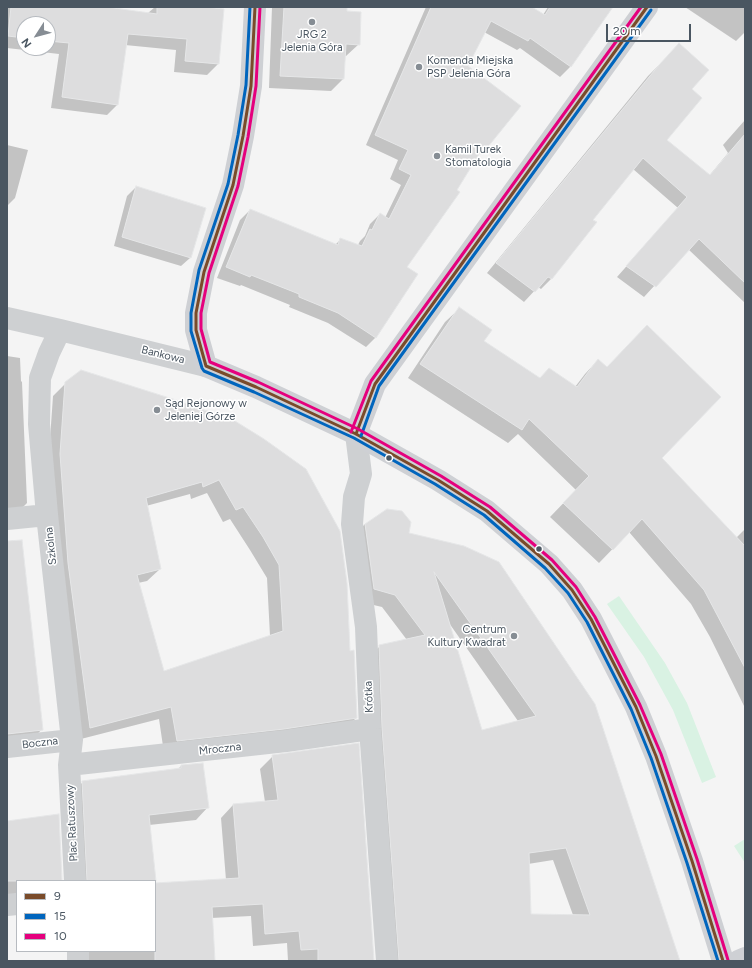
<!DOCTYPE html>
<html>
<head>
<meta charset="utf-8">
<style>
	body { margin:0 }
	#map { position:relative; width:752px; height:968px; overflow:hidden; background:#f4f4f4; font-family:Figtree,sans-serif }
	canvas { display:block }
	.frame { position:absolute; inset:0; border:8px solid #4a5661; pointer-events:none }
	.legend { position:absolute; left:16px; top:880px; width:140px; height:72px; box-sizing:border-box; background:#fff; border:1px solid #b7bbc0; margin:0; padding:5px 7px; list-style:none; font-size:12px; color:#4a5661 }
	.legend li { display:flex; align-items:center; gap:8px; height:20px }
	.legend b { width:20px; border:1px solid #b7bbc0 }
	.north { position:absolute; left:16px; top:16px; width:40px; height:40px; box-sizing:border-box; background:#fff; border:1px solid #b7bbc0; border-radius:50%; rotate:234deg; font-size:11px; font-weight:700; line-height:16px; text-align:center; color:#4a5661 }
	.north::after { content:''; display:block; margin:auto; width:14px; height:18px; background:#868d94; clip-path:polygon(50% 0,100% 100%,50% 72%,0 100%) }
	.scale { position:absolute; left:606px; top:24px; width:85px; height:18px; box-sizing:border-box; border:2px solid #4a5661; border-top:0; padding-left:5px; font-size:12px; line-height:14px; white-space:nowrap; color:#4a5661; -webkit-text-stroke:3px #fff; paint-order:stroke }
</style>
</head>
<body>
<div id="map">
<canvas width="752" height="968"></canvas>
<div class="frame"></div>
<ul class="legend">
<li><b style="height:5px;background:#7a4b2a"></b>9</li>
<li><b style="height:5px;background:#0065bd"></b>15</li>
<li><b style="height:5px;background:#e5007d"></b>10</li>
</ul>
<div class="north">N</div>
<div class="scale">20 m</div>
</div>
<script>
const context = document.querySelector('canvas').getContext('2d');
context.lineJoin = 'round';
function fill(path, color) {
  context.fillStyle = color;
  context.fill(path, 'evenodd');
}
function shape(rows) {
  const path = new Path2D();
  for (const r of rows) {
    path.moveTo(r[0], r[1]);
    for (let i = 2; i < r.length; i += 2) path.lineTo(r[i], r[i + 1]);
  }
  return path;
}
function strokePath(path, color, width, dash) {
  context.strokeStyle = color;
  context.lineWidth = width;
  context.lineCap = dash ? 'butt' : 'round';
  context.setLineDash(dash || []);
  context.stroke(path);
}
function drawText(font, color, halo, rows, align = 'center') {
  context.font = font + ' Figtree,sans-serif';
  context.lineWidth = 3;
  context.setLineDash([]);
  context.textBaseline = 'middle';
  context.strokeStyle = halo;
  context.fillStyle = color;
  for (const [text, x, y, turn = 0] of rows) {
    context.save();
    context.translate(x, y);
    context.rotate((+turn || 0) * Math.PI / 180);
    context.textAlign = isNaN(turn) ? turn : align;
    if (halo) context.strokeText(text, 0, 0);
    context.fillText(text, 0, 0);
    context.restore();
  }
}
fill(shape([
	[619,596,665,663,687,703,716,777,702,783,673,710,644,657,607,604],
	[745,839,745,863,734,846]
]), '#d9f2e3');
fill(shape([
	[7,7,99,7,148,13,155,7,194,7,218,64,207,75,174,72,176,50,125,45,118,104,107,115,51,108,59,54,7,48],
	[24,24,48,24,48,48,24,48],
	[272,7,347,7,346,12,359,44,346,56,344,56,344,78,331,91,269,88],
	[426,7,530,7,543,15,548,7,612,7,570,67,560,77,520,48,517,50,484,32,467,66,486,147,476,157,406,267,376,337,366,347,328,323,289,307,290,305,241,285,240,286,217,278,240,220,250,210,335,245,341,239,358,245,360,241,365,236,370,224,380,214,385,218,401,185,390,179,398,160,366,145],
	[685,7,745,7,745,32,736,41],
	[679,45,691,89,666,140,709,176,728,153,723,145,745,120,745,303,688,249,644,297,617,277,678,208,633,169,592,220,551,279,541,289,538,287,524,302,487,273,648,76],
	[7,145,28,150,15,198,7,206],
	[136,187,190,258,181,266,114,246,127,196],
	[459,309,483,341,540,379,575,387,585,374,598,360,661,457,736,538,745,529,745,708,710,637,691,604,629,532,599,563,550,517,576,490,518,434,508,443,408,378,445,322],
	[7,356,20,358,21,381,22,382,27,503,15,515,7,515],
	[66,383,178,402,349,653,356,718,343,731,164,753,159,719,77,740,48,468,53,396],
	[207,493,223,522,230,519,250,550,267,578,270,636,163,673,138,583,147,581,160,569,146,506,190,494,191,499],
	[365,524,408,533,463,547,679,961,386,961,367,659,380,646,407,640,382,607,361,602,353,537],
	[449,623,518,721,481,731],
	[553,860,573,915,530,915,528,864],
	[7,550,42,729,32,740,7,743],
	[273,756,373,961,288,961,287,943,253,946,251,916,211,918,214,961,78,961,74,951,155,951,155,881,155,884,226,880,221,818,233,805,265,802,260,769],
	[181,766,208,807,196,820,149,825,155,881,75,881,70,794,83,782,178,769],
	[7,822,61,881,17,881,17,902,7,900]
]), '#0003');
const building = shape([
	[11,7,107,7,157,14,157,7,205,7,224,9,219,64,185,61,187,39,128,34,118,105,62,97,69,43,48,41,48,24,24,24,24,38,8,36,11,7],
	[284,7,347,7,347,11,361,12,360,45,346,44,344,79,280,76,284,7],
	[431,7,532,7,545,15,550,7,613,7,571,67,530,38,528,41,491,21,468,66,521,106,487,148,484,146,457,190,460,192,407,267,418,274,376,338,338,313,299,297,299,294,251,275,250,277,226,267,250,209,338,245,340,238,362,246,370,229,372,230,380,213,389,219,411,175,399,169,408,150,375,135,431,7],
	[679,43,709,70,692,89,702,98,667,140,710,175,745,134,745,283,699,239,656,287,626,266,687,197,643,158,593,220,597,222,552,279,548,277,535,292,496,263,659,65,679,43],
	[136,186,206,208,191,258,122,237,136,186],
	[459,307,492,330,484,341,540,378,549,368,577,387,598,359,607,367,647,325,721,397,662,458,745,546,745,668,704,590,642,519,613,550,563,503,589,476,529,419,522,430,420,364,459,307],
	[81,370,179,401,235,421,264,439,306,469,340,531,347,583,350,651,354,650,357,718,284,729,177,741,171,707,90,728,68,563,60,454,65,382,81,370],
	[219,480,236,510,243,507,263,537,279,565,283,631,164,671,137,575,161,569,146,498,202,482,203,487,219,480],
	[387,509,402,511,411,522,409,533,464,546,499,562,595,704,680,961,399,961,382,728,379,645,425,635,395,595,374,589,365,524,387,509],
	[434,572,536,716,482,730,434,572],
	[566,848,590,915,531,914,529,853,566,848],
	[22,540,43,730,7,734,7,541,22,540],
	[359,743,374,961,318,961,318,949,301,950,299,931,265,934,263,904,212,907,215,961,155,961,155,883,239,878,233,804,278,800,272,755,359,743],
	[203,763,209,808,149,815,156,881,87,881,82,781,181,768,181,765,203,763],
	[59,814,62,881,7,881,7,821,59,814]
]);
fill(building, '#ddddde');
strokePath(building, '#e5e6e7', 1);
strokePath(shape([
	[7,318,60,330,206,366],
	[60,330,49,353,40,378,39,424,47,515,72,740,69,765,75,881],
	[356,434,361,474,354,497,352,524,366,627,370,729,387,961],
	[7,519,47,515],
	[7,747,72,740],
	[69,765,286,741,370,729],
	[7,905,17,904],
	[78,951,78,961]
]), '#ced0d2', 22);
strokePath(shape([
	[255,7,251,86,243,136,233,185,204,272,196,313,196,330,206,366,256,387,356,434,438,480,487,511,549,564,572,590,591,619,636,707,656,756,692,861,723,961],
	[356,434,375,384,647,7],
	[738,961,745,958]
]), '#ced0d4', 22);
strokePath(shape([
	[255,7,251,86,243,136,233,185,204,272,196,313,196,330,206,366,256,387,356,434,438,480,487,511,549,564,572,590,591,619,636,707,656,756,692,861,723,961],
	[356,434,375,384,647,7]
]), '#7a4b2a', 3);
strokePath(shape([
	[250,7,246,85,238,135,228,184,199,270,191,313,191,331,202,368,204,371,254,392,354,438,435,484,484,515,545,568,568,593,587,622,631,709,651,758,687,863,718,961],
	[361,436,379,386,651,10]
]), '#0065bd', 3);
strokePath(shape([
	[260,7,256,86,248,137,238,186,209,273,201,313,201,329,210,362,258,382,358,429,441,476,490,507,552,560,576,587,595,617,640,705,661,754,697,859,728,960],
	[351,432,371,381,641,7]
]), '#e5007d', 3);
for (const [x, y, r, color] of [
	[312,22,4,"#868d94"],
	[419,67,4,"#868d94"],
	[437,156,4,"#868d94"],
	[157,410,4,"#868d94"],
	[389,458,3.5,"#4a5661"],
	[539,549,3.5,"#4a5661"],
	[514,636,4,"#868d94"]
]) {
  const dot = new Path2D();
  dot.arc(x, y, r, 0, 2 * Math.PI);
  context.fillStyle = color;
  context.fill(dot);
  strokePath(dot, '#fff', 1.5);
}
drawText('11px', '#4a5661', '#fff', [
	["JRG 2",312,35,"center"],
	["Jelenia Góra",312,48,"center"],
	["Komenda Miejska",427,61],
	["PSP Jelenia Góra",427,74],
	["Kamil Turek",445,150],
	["Stomatologia",445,163],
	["Sąd Rejonowy w",165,404],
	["Jeleniej Górze",165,417],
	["Centrum",506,630,"right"],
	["Kultury Kwadrat",506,643,"right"]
], 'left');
drawText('11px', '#4a5661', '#fff', [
	["Bankowa",163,355,14],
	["Szkolna",51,546,-96],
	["Krótka",369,697,-92],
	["Boczna",40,743,-7],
	["Mroczna",220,749,-6],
	["Plac Ratuszowy",72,823,-93]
]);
</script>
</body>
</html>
